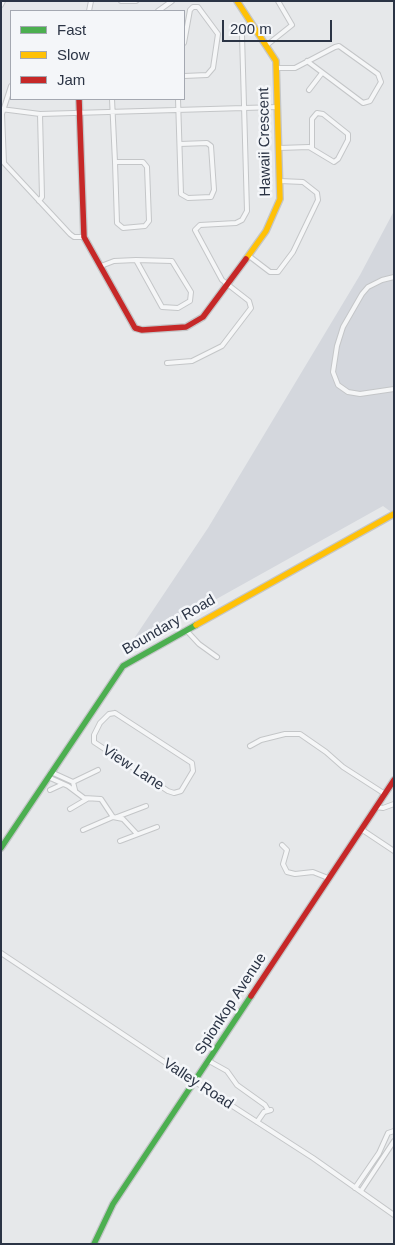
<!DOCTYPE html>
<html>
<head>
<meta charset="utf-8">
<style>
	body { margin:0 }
	#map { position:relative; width:395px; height:1245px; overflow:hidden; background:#e6e8ea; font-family:Helvetica,sans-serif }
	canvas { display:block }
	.frame { position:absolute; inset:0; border:2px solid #2b3445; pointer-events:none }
	.legend { position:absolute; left:10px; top:10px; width:175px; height:90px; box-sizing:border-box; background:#f4f6f9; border:1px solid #a4a8b1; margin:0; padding:6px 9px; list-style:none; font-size:15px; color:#2b3445 }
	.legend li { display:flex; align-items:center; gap:10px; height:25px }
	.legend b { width:25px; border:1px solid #a4a8b1 }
	.scale { position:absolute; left:222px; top:20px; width:110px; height:22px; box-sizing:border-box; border:2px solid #2b3445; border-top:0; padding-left:6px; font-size:15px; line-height:18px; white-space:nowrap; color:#2b3445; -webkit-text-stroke:4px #f4f6f9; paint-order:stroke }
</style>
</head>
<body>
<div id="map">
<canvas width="395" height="1245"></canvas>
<div class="frame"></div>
<ul class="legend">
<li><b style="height:6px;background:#4caf50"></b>Fast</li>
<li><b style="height:6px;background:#ffc107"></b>Slow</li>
<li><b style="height:6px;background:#c62828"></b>Jam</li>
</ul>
<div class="scale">200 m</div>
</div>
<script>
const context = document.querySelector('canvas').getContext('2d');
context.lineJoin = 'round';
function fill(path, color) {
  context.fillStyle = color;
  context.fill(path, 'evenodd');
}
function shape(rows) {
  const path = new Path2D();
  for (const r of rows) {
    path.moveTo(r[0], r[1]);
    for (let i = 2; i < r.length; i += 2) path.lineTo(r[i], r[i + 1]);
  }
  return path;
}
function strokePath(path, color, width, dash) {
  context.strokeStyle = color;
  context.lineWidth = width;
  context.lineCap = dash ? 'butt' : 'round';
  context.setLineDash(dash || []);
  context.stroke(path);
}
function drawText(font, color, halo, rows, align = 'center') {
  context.font = font + ' Helvetica,sans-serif';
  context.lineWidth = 5;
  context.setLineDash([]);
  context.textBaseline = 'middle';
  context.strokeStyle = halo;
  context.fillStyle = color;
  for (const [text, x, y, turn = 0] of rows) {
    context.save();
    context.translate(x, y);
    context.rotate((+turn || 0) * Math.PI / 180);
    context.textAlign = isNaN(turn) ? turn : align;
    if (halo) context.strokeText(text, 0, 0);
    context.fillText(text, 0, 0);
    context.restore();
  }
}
fill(shape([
	[394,211,394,514,383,506,127,649,208,528,360,275]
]), '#d4d7dd');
const street = shape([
	[121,1,136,1],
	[1,5,3,1],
	[89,11,91,1],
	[158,11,172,1],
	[184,43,190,10,193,7,198,7,218,34,213,68,207,75,184,76],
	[267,45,292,25,278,1],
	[276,68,295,68,335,47,339,46,378,74,381,82,370,101,363,103,307,61],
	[11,86,2,114,4,163,70,234,74,237,84,237],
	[309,90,322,73],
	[112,99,115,162,143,162,147,167,149,221,145,226,123,228,117,223,115,162],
	[178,99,181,194,188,198,211,197,214,190,211,146,207,143,180,144],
	[1,109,40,114,278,107],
	[279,148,309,147,334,162,338,159,348,140,348,134,323,114,317,113,312,119,312,148],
	[39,201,42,197,40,114],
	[249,256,270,272,278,272,293,252,318,200,317,193,303,182,280,181],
	[101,266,114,261,136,260,162,307,178,308,190,301,191,292,172,261,136,260],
	[394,277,382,280,368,287,362,294,343,327,337,346,333,372,338,385,348,392,360,394,394,389],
	[167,363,192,361,222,346,251,308,249,301,222,280,195,230,200,225,236,223,242,220,247,211,242,35,244,28,252,23],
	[186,630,199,644,217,657],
	[115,713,192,763,193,771,181,791,174,793,168,791,94,742,94,735,100,723,109,714,115,713],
	[250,746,261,740,285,734,300,734,326,752,343,767,385,794],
	[51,772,73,782,75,790],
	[48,777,68,786,84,798,101,799,113,817,123,819,137,834],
	[73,782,98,770],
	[50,790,63,784],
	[376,807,383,808,394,804],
	[70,809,87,799],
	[117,817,146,806],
	[361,829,394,851],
	[83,830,113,817],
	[120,841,157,827],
	[282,845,287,850,283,864,287,872,295,874,313,872,328,878],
	[1,953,175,1069,313,1158,394,1215],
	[209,1061,227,1071,237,1085,265,1105,268,1110],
	[257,1122,264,1112,271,1110],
	[355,1188,379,1153,388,1133,394,1131],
	[361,1191,394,1141]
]);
const fast = shape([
	[1,848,123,666,196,625],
	[94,1244,113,1204,251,996]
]);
const slow = shape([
	[237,1,276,61,280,199,266,231,246,259],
	[196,625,394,514]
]);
const jam = shape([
	[79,99,84,237,135,328,142,330,186,327,203,317,246,259],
	[251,996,394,780]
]);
strokePath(street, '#c4c6c8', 6);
strokePath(fast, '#c4c6c8', 8);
strokePath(slow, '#c4c6c8', 8);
strokePath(jam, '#c4c6c8', 8);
strokePath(street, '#f5f6f7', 4);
strokePath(fast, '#4caf50', 5.5);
strokePath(slow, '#ffc107', 5.5);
strokePath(jam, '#c62828', 5.5);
drawText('15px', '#2b3445', '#f4f6f9', [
	["Hawaii Crescent",265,142,-91],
	["Boundary Road",169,625,-30],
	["View Lane",133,768,33],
	["Spionkop Avenue",231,1004,-57],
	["Valley Road",198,1084,33]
]);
</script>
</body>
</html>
